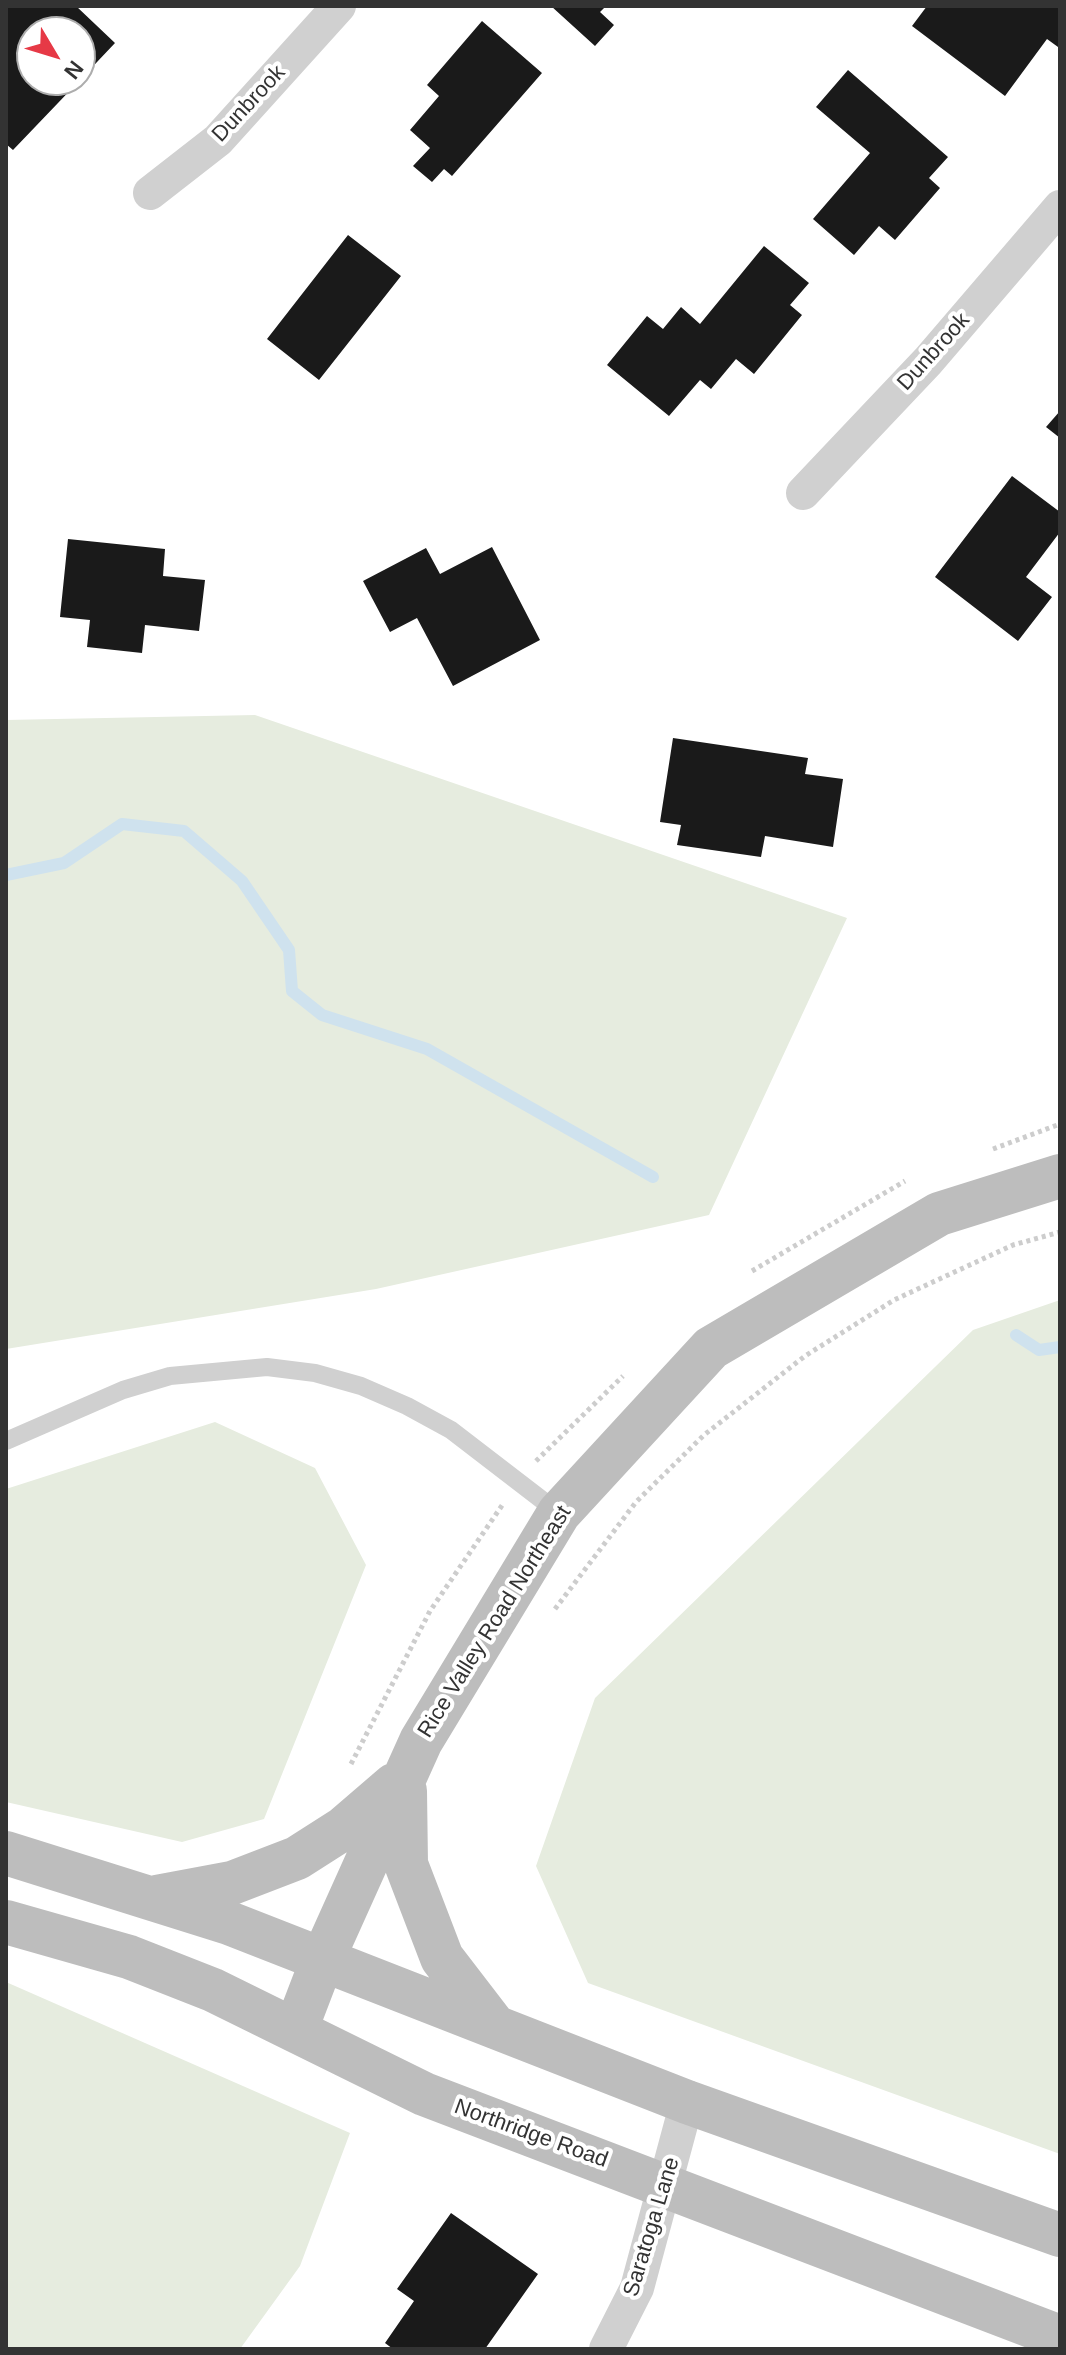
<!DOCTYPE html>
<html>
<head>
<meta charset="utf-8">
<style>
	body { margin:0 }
	#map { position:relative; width:1066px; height:2355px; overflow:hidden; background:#fff; font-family:Arial,sans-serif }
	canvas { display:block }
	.frame { position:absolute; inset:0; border:8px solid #333; pointer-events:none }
	.north { position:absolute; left:16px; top:16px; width:80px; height:80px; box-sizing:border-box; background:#fff; border:2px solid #adadad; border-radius:50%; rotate:128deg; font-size:22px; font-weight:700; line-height:32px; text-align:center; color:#333 }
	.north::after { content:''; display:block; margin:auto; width:28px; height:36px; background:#e63946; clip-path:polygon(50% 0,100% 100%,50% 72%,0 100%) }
</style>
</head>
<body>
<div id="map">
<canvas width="1066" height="2355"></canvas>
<div class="frame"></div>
<div class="north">N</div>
</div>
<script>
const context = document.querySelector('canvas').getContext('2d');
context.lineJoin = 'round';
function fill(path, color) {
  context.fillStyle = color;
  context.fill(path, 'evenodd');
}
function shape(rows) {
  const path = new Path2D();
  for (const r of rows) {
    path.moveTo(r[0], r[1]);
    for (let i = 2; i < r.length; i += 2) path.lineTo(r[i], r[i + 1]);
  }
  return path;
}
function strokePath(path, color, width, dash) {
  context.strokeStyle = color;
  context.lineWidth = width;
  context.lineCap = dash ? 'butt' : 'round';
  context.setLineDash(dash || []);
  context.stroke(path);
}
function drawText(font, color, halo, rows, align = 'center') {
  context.font = font + ' Arial,sans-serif';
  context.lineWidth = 8;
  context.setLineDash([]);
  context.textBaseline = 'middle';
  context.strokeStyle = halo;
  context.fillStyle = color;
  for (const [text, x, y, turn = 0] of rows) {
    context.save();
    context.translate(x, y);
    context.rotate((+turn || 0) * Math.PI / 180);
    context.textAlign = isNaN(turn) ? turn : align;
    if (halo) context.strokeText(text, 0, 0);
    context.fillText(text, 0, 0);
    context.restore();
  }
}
fill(shape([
	[255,715,847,918,709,1215,376,1289,6,1349,6,720],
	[1060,1300,1060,2154,588,1983,536,1866,595,1698,973,1330],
	[215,1422,315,1468,366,1565,264,1819,182,1842,6,1802,6,1489],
	[6,1982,350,2133,300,2266,240,2349,6,2349]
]), '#e6ecdf');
strokePath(shape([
	[6,875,64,863,122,824,184,831,242,881,289,950,292,991,322,1015,427,1049,653,1177],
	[1016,1335,1039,1350,1060,1347]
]), '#cfe2ee', 12);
fill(shape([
	[6,6,76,6,115,43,80,80,80,32,32,32,32,80,80,80,13,150,6,144],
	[551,6,606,6,600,12,614,25,595,46],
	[927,6,1060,6,1060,43,1058,47,1047,39,1005,96,912,26],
	[482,21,542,73,452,176,444,169,432,182,413,166,430,148,410,130,439,96,427,85],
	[848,70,948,157,929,178,940,188,895,240,879,226,854,255,813,219,870,153,816,107],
	[348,235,401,276,319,380,267,339],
	[764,246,809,283,790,305,802,315,754,374,736,359,711,389,700,380,669,416,607,365,647,316,663,329,681,307,700,324],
	[1060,411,1060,438,1046,427],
	[1012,476,1060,512,1060,532,1026,577,1052,597,1018,641,935,577],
	[68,539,165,549,163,576,205,580,199,631,145,625,142,653,87,647,90,620,60,617],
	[492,547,540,640,453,686,417,618,390,632,363,581,426,548,440,574],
	[673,738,808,758,805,774,843,779,833,847,765,836,761,857,677,845,681,825,660,822],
	[451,2213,538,2274,485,2349,393,2349,385,2343,414,2301,397,2289]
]), '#1a1a1a');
strokePath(shape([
	[993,1149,1060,1124],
	[752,1271,905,1181],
	[536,1461,623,1376],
	[555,1609,636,1502,704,1435,805,1356,894,1300,1013,1245,1060,1232],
	[351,1764,430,1611,503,1504]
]), '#cdcdcd', 5, [4, 4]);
strokePath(shape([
	[6,1441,123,1390,170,1376,267,1367,315,1373,361,1386,407,1406,451,1430,559,1513]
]), '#d0d0d0', 18);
strokePath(shape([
	[150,193,218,140,339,6],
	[803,493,928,361,1060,207],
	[606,2349,637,2288,687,2102]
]), '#d0d0d0', 34);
strokePath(shape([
	[405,1791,406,1864,442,1958,495,2027],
	[6,1853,229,1923,687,2102,1060,2235],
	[157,1897,232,1883,297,1858,344,1828,394,1785],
	[6,1922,129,1957,213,1990,424,2094,1060,2337],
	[296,2029,322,1961,421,1741,559,1513,711,1348,939,1214,1060,1176]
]), '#bdbdbd', 44);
drawText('22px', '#333', '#fff', [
	["Dunbrook",249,104,-47],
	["Dunbrook",934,352,-48],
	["Rice Valley Road Northeast",495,1622,-58],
	["Northridge Road",531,2134,20],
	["Saratoga Lane",652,2227,-73]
]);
</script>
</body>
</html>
